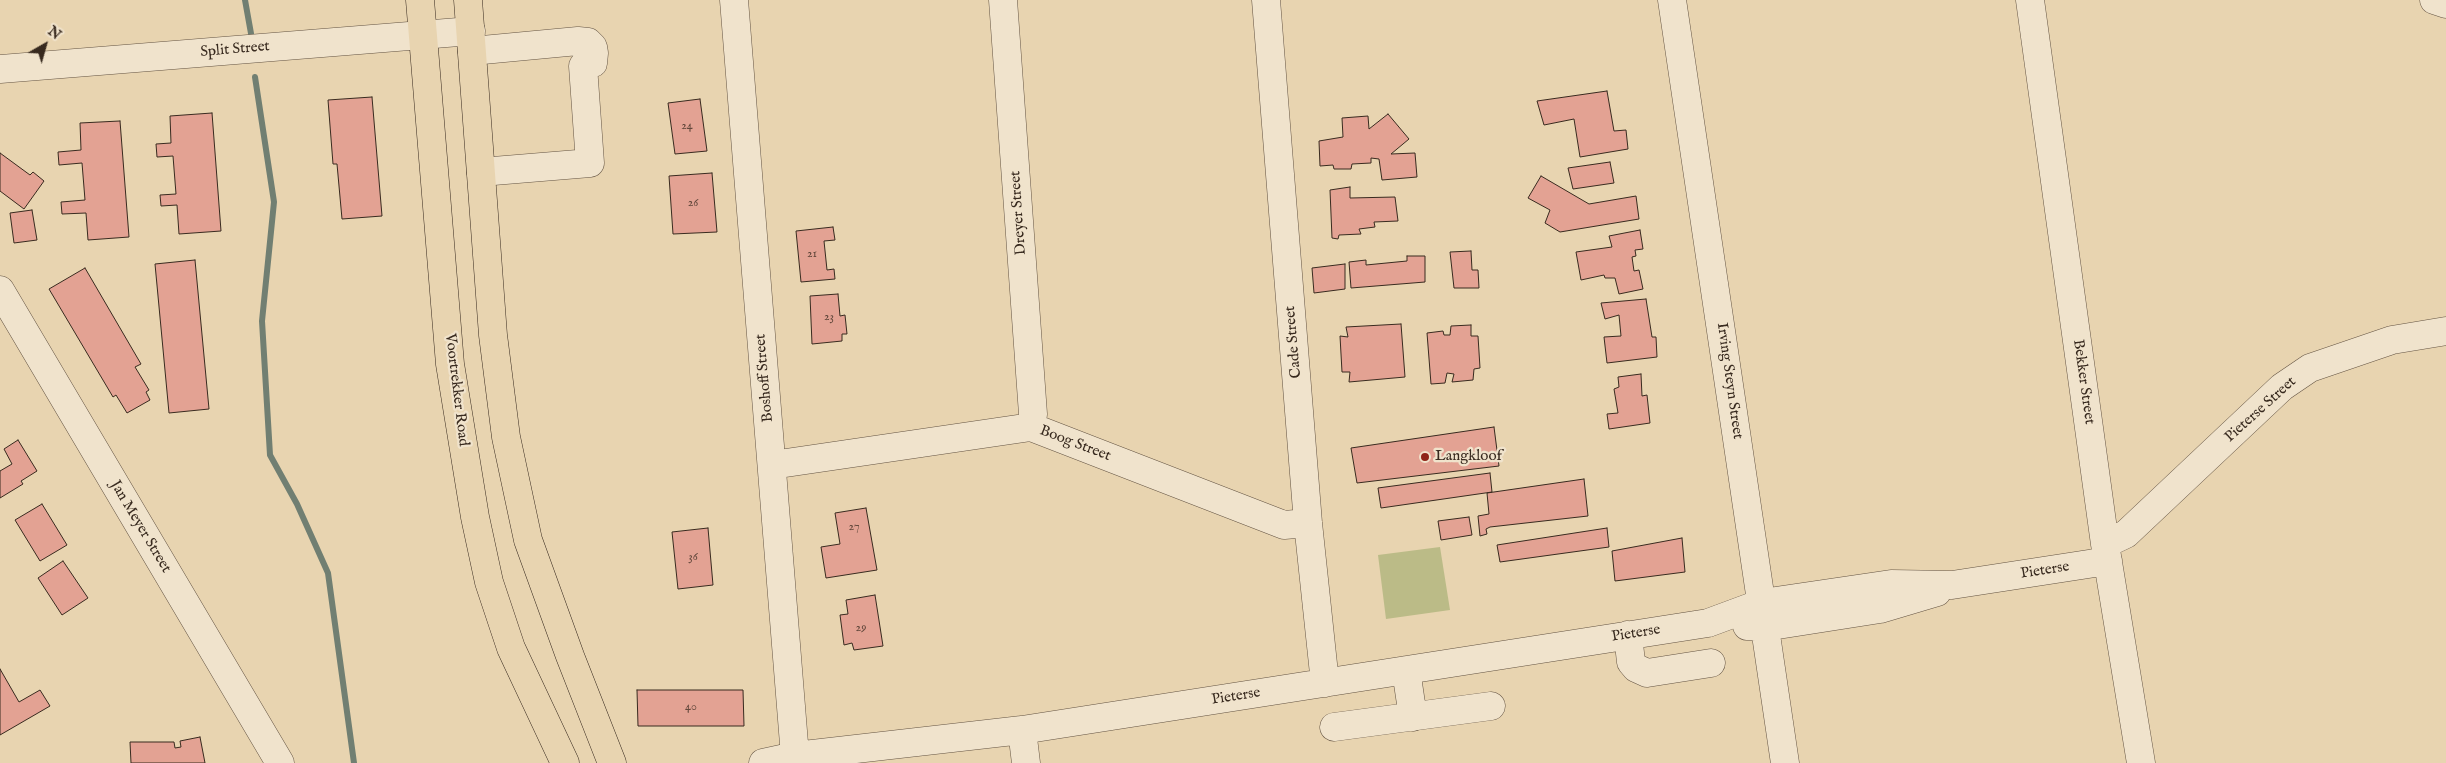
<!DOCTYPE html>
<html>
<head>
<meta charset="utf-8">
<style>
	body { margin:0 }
	#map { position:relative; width:2446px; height:763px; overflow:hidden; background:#e8d4b0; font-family:"IM FELL English",serif }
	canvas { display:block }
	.north { position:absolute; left:20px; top:20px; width:50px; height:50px; -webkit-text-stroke:4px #f0e3cc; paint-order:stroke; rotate:38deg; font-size:14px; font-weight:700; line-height:20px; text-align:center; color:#382a1f }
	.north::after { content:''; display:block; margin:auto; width:18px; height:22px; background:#382a1f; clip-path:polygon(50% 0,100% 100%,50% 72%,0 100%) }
</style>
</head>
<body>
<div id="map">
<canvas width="2446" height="763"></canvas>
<div class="north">N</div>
</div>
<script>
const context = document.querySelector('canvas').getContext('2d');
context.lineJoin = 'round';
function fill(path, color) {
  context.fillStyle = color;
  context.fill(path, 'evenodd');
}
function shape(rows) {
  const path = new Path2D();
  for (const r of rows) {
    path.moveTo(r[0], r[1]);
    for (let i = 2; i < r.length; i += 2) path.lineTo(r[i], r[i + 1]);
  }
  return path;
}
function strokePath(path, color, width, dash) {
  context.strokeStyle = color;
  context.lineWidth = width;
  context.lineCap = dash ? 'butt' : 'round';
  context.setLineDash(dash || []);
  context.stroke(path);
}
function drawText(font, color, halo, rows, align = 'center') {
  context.font = font + ' "IM FELL English",serif';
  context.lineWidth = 4.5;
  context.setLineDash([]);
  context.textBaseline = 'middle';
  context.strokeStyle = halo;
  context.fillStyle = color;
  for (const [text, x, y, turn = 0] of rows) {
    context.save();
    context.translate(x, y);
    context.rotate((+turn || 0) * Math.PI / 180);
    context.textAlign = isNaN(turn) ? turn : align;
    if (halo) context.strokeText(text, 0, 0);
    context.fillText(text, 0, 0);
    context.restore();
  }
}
fill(shape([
	[1440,547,1450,610,1386,619,1378,555]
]), '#bbbb87');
strokePath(shape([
	[245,0,252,39],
	[255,77,274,202,262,321,270,455,297,504,328,573,354,763]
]), '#717f72', 6);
const building = shape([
	[1607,91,1614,131,1626,130,1628,149,1580,157,1574,119,1544,125,1537,101,1607,91],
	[372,97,382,216,342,219,337,164,333,164,328,100,372,97],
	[700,99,707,151,675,154,668,103,700,99],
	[212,113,221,231,179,234,177,205,161,206,160,195,176,194,173,156,157,157,156,144,171,143,170,116,212,113],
	[1388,114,1409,139,1391,154,1415,153,1417,177,1382,180,1379,159,1371,158,1371,163,1352,164,1351,169,1334,169,1333,165,1320,166,1319,141,1343,137,1342,118,1368,116,1369,129,1388,114],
	[120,121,129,237,88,240,86,213,62,214,61,202,85,200,82,163,59,165,58,152,81,150,80,123,120,121],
	[0,153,30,175,33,172,44,181,24,209,0,191,0,153],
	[1610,162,1614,183,1573,189,1568,168,1610,162],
	[712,173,717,232,673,234,669,176,712,173],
	[1541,176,1589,204,1636,196,1639,219,1560,232,1545,223,1550,210,1528,198,1541,176],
	[1350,187,1350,198,1395,197,1398,221,1374,222,1375,227,1359,229,1361,234,1339,235,1338,239,1332,238,1330,190,1350,187],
	[32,210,37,240,14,243,10,213,32,210],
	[833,227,835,240,824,241,827,270,834,269,835,279,801,282,796,231,833,227],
	[1640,230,1643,249,1635,250,1636,256,1632,257,1634,271,1639,270,1643,289,1619,294,1615,278,1605,278,1604,275,1581,280,1576,252,1612,247,1609,236,1640,230],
	[1471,251,1472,270,1478,270,1479,288,1454,288,1450,252,1471,251],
	[1407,256,1425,256,1425,282,1351,288,1349,262,1366,260,1366,265,1407,261,1407,256],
	[195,260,209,409,169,413,155,264,195,260],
	[1345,264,1345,289,1314,293,1312,268,1345,264],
	[85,268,141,364,135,367,149,390,146,392,150,400,127,413,116,395,113,397,49,289,85,268],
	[838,294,840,316,845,315,847,334,842,334,842,341,812,344,810,296,838,294],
	[1646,299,1652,337,1656,337,1657,357,1607,363,1604,337,1621,336,1619,315,1605,319,1601,303,1646,299],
	[1401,324,1405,377,1349,382,1350,372,1342,372,1340,336,1348,337,1346,327,1401,324],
	[1471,325,1471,336,1478,336,1480,368,1474,369,1473,380,1452,382,1454,374,1447,373,1445,383,1431,384,1427,333,1443,331,1444,335,1450,335,1451,326,1471,325],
	[1641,374,1642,396,1647,395,1650,423,1609,429,1607,414,1618,413,1614,389,1619,387,1618,377,1641,374],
	[1494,427,1499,466,1357,483,1351,448,1494,427],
	[18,440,37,471,21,481,23,484,0,498,0,471,12,464,4,449,18,440],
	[1490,473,1492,492,1381,508,1378,488,1490,473],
	[1584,479,1588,516,1490,527,1486,529,1487,534,1480,536,1478,516,1489,514,1487,493,1584,479],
	[42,504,67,545,40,561,15,520,42,504],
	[866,508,877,570,826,578,821,547,840,544,835,513,866,508],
	[1469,517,1472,535,1441,540,1438,521,1469,517],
	[708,528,713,585,678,589,672,532,708,528],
	[1607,528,1609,547,1500,562,1497,545,1607,528],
	[1682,538,1685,572,1615,581,1612,551,1682,538],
	[63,561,88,598,62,615,38,578,63,561],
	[875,595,883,646,854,650,852,643,844,645,840,615,848,614,846,600,875,595],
	[0,669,19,702,40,690,50,706,0,735,0,669],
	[637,690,743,690,744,726,638,726,637,690],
	[200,737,205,763,131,763,130,742,174,742,175,748,181,747,180,741,200,737]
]);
fill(building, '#e3a293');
strokePath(building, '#382a1f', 1);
const minor = shape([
	[734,0,795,756],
	[1003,0,1033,414,1031,427],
	[1266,0,1308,523,1325,683],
	[1672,0,1785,763],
	[2030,0,2105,544,2141,763],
	[2434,0,2446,4],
	[472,51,578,41,588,42,593,47,594,53,593,63,583,66,590,163,481,172],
	[0,69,471,31],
	[0,290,280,763],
	[772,465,1031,427,1284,525,1308,523],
	[2105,544,2126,534,2282,387,2310,368,2392,340,2446,331],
	[1747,626,1765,627,1880,609,1937,592],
	[1628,635,1631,662,1636,668,1647,673,1711,663],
	[1406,670,1413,717],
	[1334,727,1491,706],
	[1022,730,1026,763],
	[763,763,795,756,1022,730,1708,623,1762,603,1891,584,1952,585,2108,561]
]);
const major = shape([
	[420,0,450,364,475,517,489,582,511,648,565,763],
	[468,0,493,335,506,437,528,540,570,656,612,763]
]);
strokePath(minor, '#645443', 29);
strokePath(major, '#382a1f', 29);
strokePath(minor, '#f0e3cc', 28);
strokePath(major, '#e8d4b0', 28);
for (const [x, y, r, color] of [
	[1425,457,5,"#8f2418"]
]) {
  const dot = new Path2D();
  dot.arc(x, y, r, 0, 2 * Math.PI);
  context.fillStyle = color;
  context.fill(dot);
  strokePath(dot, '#f0e3cc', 2);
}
drawText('12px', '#63483c', null, [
	["24",687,127],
	["26",693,204],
	["21",812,255],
	["23",829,318],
	["27",854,528],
	["36",693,558],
	["29",861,629],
	["40",691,708]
]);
drawText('15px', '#382a1f', '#f0e3cc', [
	["Split Street",235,50,-5],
	["Dreyer Street",1019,213,-94],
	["Cade Street",1294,342,-95],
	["Boshoff Street",765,378,-95],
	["Irving Steyn Street",1729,381,82],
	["Bekker Street",2083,382,82],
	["Voortrekker Road",456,390,83],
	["Pieterse Street",2261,410,-42],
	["Boog Street",1075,444,21],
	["Jan Meyer Street",140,527,59],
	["Pieterse",2045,571,-9],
	["Pieterse",1636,634,-9],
	["Pieterse",1236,697,-9]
]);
drawText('15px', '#382a1f', '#f0e3cc', [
	["Langkloof",1435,457]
], 'left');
</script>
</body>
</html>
